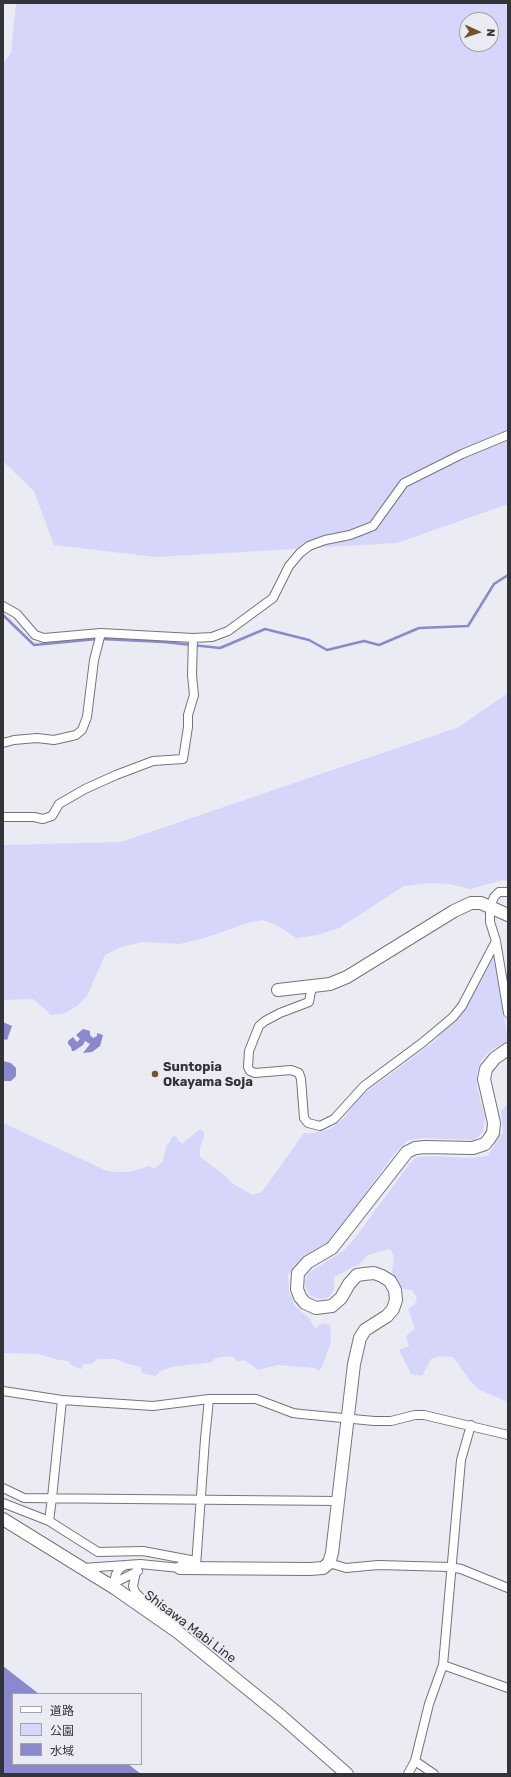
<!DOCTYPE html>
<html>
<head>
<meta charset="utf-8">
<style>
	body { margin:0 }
	#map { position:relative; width:511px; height:1777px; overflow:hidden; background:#ebebf3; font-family:Rubik,"Noto Sans JP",sans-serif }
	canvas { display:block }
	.frame { position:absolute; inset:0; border:4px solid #333437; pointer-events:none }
	.legend { position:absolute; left:12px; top:1693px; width:130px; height:72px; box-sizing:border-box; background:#ebebf3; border:1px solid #a1a2a8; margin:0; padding:5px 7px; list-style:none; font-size:12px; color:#333437 }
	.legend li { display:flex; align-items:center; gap:8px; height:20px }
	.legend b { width:20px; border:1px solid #a1a2a8 }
	.north { position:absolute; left:459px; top:12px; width:40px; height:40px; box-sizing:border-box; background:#ebebf3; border:1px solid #a1a2a8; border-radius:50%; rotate:93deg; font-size:11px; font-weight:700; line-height:16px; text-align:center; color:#333437 }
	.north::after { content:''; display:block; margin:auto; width:14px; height:18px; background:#725429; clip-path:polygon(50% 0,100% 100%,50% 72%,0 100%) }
</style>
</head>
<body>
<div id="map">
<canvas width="511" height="1777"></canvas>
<div class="frame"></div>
<ul class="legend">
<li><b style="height:5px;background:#fff"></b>道路</li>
<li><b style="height:11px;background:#d5d6fa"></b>公園</li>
<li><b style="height:11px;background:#8a89cd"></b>水域</li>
</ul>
<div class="north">N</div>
</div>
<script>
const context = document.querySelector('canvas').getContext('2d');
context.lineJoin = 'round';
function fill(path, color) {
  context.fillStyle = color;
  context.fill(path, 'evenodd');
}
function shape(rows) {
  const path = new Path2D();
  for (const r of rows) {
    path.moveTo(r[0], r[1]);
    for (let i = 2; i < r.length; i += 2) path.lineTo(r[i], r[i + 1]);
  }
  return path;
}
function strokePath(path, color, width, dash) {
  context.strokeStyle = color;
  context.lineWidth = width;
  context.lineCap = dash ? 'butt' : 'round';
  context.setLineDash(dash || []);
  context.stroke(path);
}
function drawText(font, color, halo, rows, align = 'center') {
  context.font = font + ' Rubik,sans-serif';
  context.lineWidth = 3.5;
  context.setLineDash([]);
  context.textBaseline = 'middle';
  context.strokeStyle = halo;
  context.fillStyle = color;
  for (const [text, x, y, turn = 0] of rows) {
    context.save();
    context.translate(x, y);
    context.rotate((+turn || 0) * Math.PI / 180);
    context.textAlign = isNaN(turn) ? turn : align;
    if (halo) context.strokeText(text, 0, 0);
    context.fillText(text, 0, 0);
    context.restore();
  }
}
fill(shape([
	[16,3,508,3,508,504,397,543,156,557,54,545,34,491,3,461,3,64,11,53],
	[467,20,491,20,491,44,467,44],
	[508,693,508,881,503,880,470,889,450,884,431,883,404,886,339,928,318,935,296,938,280,927,263,920,247,923,205,938,180,944,142,942,124,946,105,955,87,996,77,1006,65,1013,51,1015,33,999,3,1000,3,845,121,842,459,727],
	[494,957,497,969,508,1042,491,1050,482,1059,477,1071,477,1087,485,1117,483,1132,474,1140,423,1138,408,1140,394,1154,334,1237,328,1245,296,1264,288,1275,289,1292,295,1306,310,1319,315,1329,322,1323,330,1325,331,1342,322,1367,319,1371,314,1368,278,1365,258,1370,249,1363,243,1360,237,1362,235,1358,229,1356,216,1358,212,1362,171,1367,161,1371,155,1376,142,1373,141,1367,128,1364,115,1359,98,1359,91,1364,83,1364,82,1369,71,1365,68,1361,59,1360,38,1354,3,1353,3,1123,105,1170,114,1172,129,1172,150,1166,154,1169,163,1161,166,1147,174,1135,182,1144,200,1129,204,1132,204,1137,200,1148,200,1157,223,1174,233,1184,253,1195,262,1192,304,1133,314,1133,330,1129,345,1117,358,1098,435,1041,468,1003],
	[508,1103,508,1402,480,1390,472,1383,453,1357,440,1356,431,1359,422,1376,411,1374,399,1350,409,1346,406,1336,415,1329,408,1309,415,1304,417,1298,412,1290,403,1289,392,1272,394,1257,390,1249,368,1255,359,1264,334,1277,334,1289,329,1297,322,1299,315,1298,310,1295,306,1289,305,1282,308,1273,343,1251,355,1238,410,1163,417,1157,434,1156,469,1158,487,1156,503,1132,501,1111]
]), '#d5d6fa');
fill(shape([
	[3,1022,12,1026,7,1040,3,1039],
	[83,1029,90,1031,90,1035,93,1038,97,1036,97,1033,103,1035,100,1046,92,1052,83,1053,90,1044,85,1041,83,1045,74,1051,72,1051,71,1047,68,1044,68,1041,73,1037,77,1042,80,1039,76,1035],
	[3,1061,11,1063,16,1068,16,1076,11,1081,3,1081],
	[3,1666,39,1694,13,1694,13,1764,128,1764,141,1774,3,1774]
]), '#8a89cd');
strokePath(shape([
	[3,615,34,645,97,639],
	[102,639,164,642,220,648,265,629,309,640,327,650,364,641,379,645,419,628,468,626,494,584,508,575]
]), '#8a89cd', 2.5);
const street = shape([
	[3,606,17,614,35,635,44,638,101,633,193,638,212,637,228,631,273,598,289,566,300,553,309,546,325,540,350,535,373,526,404,483,462,454,508,435],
	[3,743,14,740,37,738,54,740,76,735,82,730,87,717,94,660,101,633],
	[3,817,34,817,43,819,52,816,59,804,85,789,116,775,153,761,183,759,188,727,188,715,194,695,192,675,193,638],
	[508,892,499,892,494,897,490,907,490,922,496,941,508,1013],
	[312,986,309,1002,280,1013,265,1021,259,1026,249,1051,248,1067,250,1071,255,1073,291,1070,299,1073,301,1079,304,1118,308,1123,320,1126,334,1119,364,1086,422,1043,453,1017,462,1006,496,941],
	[3,1391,62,1400,153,1406,209,1399,256,1399,293,1413,301,1414,374,1421,391,1421,415,1415,424,1415,508,1435],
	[3,1488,24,1498,338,1501],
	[3,1503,49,1521,98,1552,143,1551,196,1561],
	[49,1521,52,1498,62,1400],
	[329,1563,346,1568,378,1565,450,1567,461,1569,508,1588],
	[196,1566,205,1439,209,1399],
	[83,1568,140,1564,180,1568],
	[136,1572,133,1586,135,1592,140,1597,173,1622,177,1629],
	[106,1581,112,1583,120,1580,138,1571],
	[115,1586,114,1582,116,1574,120,1568,126,1565],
	[443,1665,508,1688],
	[415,1761,434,1774],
	[408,1774,415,1761,429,1704,443,1665,461,1460,471,1425]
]);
const secondary = shape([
	[278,990,330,984,347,977,454,911,471,903,481,903,508,915],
	[3,1519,116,1589,179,1633,281,1716,347,1774],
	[180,1568,310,1569,323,1568,329,1563,332,1553,354,1364,360,1338,365,1330,387,1316,393,1309,396,1300,395,1290,390,1281,382,1276,374,1273,364,1274,357,1275,349,1284,341,1298,332,1306,316,1308,305,1303,300,1297,297,1289,298,1273,308,1262,332,1248,407,1152,415,1148,425,1147,473,1148,485,1144,489,1139,493,1133,494,1123,484,1079,486,1069,495,1058,508,1049]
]);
strokePath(street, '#74757c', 10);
strokePath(secondary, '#74757c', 14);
strokePath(street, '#fff', 8);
strokePath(secondary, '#fff', 12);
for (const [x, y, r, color] of [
	[155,1074,4,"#725429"]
]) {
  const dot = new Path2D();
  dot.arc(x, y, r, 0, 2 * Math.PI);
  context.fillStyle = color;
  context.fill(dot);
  strokePath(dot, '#ebebf3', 1.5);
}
drawText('bold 13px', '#333437', '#ebebf3', [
	["Suntopia",163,1067],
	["Okayama Soja",163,1082]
], 'left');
drawText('13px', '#333437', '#ebebf3', [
	["Shisawa Mabi Line",190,1627,37]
]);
</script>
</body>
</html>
